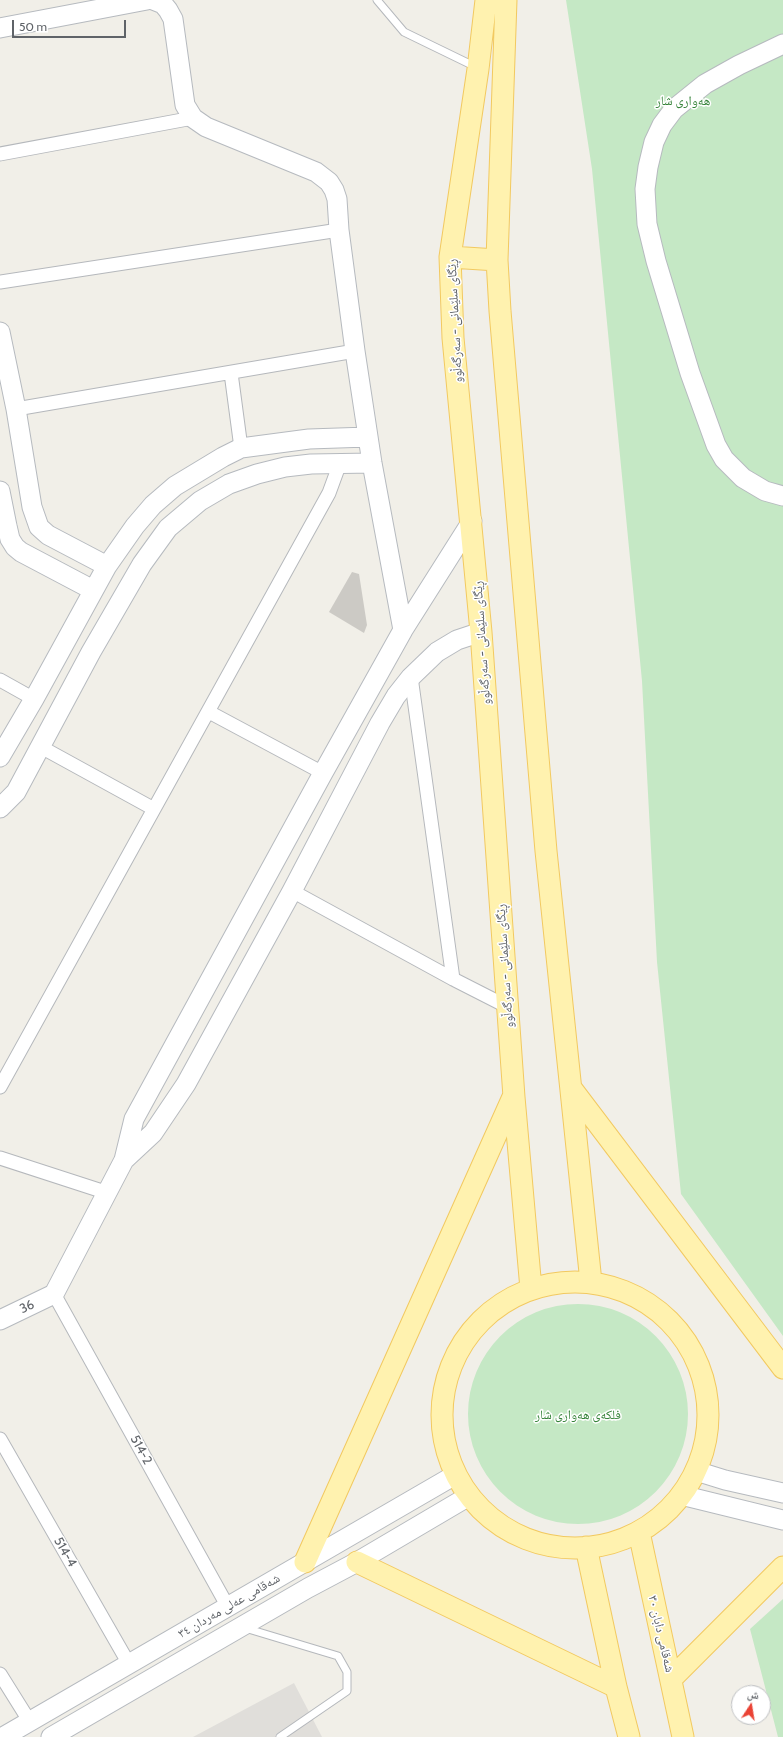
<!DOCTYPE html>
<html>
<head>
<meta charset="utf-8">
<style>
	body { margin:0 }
	#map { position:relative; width:783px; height:1737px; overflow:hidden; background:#f1efe8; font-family:Cabin,"Noto Naskh Arabic",sans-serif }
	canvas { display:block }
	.north { position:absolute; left:731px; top:1685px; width:40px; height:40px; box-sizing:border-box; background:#fff; border:1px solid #bfc1c3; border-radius:50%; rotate:12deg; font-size:11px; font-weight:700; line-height:16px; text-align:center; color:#5f6368 }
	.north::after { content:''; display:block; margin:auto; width:14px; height:18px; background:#ea4335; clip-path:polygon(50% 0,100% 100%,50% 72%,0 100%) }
	.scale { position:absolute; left:12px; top:20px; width:114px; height:18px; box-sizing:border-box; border:2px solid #5f6368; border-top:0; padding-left:5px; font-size:12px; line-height:14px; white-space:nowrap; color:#5f6368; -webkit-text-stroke:3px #fff; paint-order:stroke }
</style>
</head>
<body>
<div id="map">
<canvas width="783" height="1737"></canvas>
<div class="north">ش</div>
<div class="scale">50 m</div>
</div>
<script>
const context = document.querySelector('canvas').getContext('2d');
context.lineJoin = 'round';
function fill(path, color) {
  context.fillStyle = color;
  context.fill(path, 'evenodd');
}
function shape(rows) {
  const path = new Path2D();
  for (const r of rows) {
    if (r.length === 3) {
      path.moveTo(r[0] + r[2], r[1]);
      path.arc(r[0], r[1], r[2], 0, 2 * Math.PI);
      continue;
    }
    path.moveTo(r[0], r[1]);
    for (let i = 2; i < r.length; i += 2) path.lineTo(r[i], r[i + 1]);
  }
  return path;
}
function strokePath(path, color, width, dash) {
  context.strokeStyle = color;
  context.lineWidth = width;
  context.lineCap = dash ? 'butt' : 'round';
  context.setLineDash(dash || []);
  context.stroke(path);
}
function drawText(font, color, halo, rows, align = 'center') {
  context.font = font + ' Cabin,"Noto Naskh Arabic",sans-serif';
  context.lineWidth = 3;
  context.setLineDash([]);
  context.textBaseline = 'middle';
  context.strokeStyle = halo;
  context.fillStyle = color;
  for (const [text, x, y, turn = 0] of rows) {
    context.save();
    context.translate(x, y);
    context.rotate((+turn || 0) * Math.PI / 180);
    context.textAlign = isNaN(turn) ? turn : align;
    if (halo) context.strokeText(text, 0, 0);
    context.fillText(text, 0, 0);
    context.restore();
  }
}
fill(shape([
	[294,1683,322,1737,193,1737]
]), '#e0deda');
fill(shape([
	[566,0,783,0,783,1336,681,1194,657,962,642,681,592,169],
	[578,1414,110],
	[783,1599,783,1737,778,1737,750,1629]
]), '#c5e8c5');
fill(shape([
	[352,572,359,574,367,625,364,633,329,612]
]), '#cccac5');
const lane = shape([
	[377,0,404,32,476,67],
	[245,1628,338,1656,347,1672,347,1691,280,1737]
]);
const street = shape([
	[0,154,193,118],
	[0,282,339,230],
	[231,373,241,448],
	[16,409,355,351],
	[411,677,453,979],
	[0,680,34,699],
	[209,712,323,773],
	[41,747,154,809],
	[292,891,453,979,508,1007],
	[0,1087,329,493,340,463],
	[0,1158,108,1193],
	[54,1294,228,1607],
	[0,1439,129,1664],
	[0,1674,30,1722]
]);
const secondary = shape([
	[153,0,163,4,168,10,173,19,185,105,193,118,206,127,316,172,329,182,334,190,337,199,339,230,355,351,372,463,403,630],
	[0,28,147,0],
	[783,44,739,65,705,84,674,109,662,125,654,142,648,167,645,189,647,224,656,261,690,373,716,445,724,459,743,478,765,491,783,496],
	[0,332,16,409,32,507,39,527,48,535,107,566],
	[0,491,7,526,10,539,15,547,21,552,93,590],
	[0,757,34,699,107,566,135,526,153,505,175,486,223,457,241,448,309,439,368,437],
	[0,808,16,792,91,652,142,564,168,528,200,501,229,484,257,474,285,467,311,464,372,463],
	[124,1160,153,1133,186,1084,292,891,380,723,396,696,411,677,437,652,457,640,481,632],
	[0,1320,54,1294,124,1160,134,1119,323,773,403,630,472,521],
	[696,1471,725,1480,783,1493],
	[681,1495,783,1520],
	[3,1737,455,1475],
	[51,1737,308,1588,357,1562,469,1496]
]);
const primary = shape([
	[486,0,478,69,450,257,453,338,481,632,514,1097,531,1289],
	[506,0,497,260,500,311,546,851,591,1282],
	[450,257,497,260],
	[571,1088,783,1368],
	[575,1415,133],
	[639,1532,683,1737],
	[586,1547,616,1687,629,1737],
	[305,1562,513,1097],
	[357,1562,616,1687],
	[671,1679,783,1567]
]);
strokePath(lane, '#b5b8bc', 9);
strokePath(street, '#b5b8bc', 15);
strokePath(secondary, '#b6babf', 21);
strokePath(primary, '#f2c960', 23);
strokePath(lane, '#fff', 7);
strokePath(street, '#fff', 13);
strokePath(secondary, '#fff', 19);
strokePath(primary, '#fff2af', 21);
drawText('13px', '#348238', '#fff', [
	["هەواری شار",683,101],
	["فلکەی هەواری شار",578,1415]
]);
drawText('13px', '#5f6368', '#fff', [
	["ڕێگای سلێمانی - سەرگەڵوو",455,321,-93],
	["ڕێگای سلێمانی - سەرگەڵوو",482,643,-94],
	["ڕێگای سلێمانی - سەرگەڵوو",505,966,-94],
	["36",27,1307,-26],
	["514-2",141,1450,61],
	["514-4",65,1552,60],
	["شەقامی عەلی مەردان ٣٤",229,1606,-30],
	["شەقامی دابان ٣٠",661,1634,77]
]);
</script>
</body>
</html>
